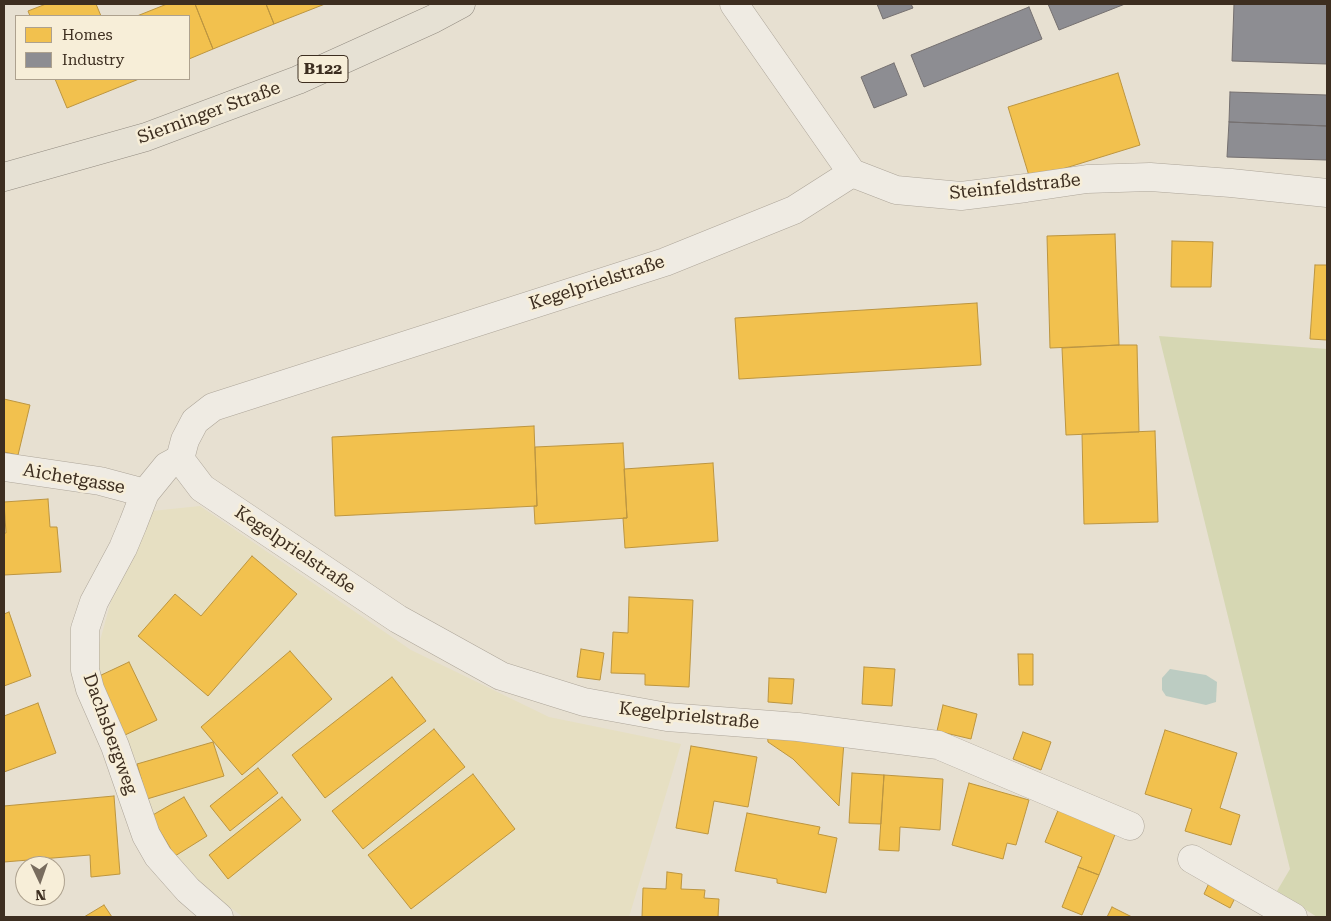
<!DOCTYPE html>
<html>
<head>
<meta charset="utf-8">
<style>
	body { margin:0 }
	#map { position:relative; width:1331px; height:921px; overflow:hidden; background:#e7e0d1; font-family:"Roboto Serif",serif }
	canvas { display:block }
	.frame { position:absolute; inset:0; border:5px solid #3d2e20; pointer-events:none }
	.legend { position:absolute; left:15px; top:15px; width:175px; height:65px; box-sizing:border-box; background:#f7eed8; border:1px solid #ada18e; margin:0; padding:6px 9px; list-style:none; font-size:15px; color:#3d2e20 }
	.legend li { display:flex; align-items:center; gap:10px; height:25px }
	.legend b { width:25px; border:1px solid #ada18e }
	.north { position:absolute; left:15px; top:856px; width:50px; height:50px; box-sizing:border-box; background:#f7eed8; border:1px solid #ada18e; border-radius:50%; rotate:177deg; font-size:14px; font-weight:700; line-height:20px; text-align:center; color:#3d2e20 }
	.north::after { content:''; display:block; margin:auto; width:18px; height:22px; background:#786c5e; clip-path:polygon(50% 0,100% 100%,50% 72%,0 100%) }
</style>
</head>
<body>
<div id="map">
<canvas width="1331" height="921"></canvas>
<div class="frame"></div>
<ul class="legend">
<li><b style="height:14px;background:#f2c14e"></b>Homes</li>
<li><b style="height:14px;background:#8d8d92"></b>Industry</li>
</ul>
<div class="north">N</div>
</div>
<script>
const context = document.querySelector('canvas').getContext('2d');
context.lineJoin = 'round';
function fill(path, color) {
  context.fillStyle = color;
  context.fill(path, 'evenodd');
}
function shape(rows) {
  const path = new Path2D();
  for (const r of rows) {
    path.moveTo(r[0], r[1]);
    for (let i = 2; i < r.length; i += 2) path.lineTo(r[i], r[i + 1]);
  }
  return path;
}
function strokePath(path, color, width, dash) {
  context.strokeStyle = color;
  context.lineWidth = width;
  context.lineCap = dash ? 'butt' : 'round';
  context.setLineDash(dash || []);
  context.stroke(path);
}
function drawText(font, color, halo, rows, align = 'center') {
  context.font = font + ' "Roboto Serif",serif';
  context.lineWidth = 5;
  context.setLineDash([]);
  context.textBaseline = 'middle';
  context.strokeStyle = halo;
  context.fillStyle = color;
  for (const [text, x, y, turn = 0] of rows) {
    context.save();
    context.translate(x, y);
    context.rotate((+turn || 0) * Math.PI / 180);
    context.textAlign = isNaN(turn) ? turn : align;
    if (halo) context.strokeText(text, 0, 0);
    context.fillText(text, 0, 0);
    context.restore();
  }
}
fill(shape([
	[200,506,411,650,549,717,681,744,629,917,243,917,203,887,175,856,151,816,137,764,125,735,97,677,98,648,119,572,152,511]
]), '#e6dfc2');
fill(shape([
	[1159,336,1327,349,1327,917,1317,917,1277,891,1290,869]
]), '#d6d7b3');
fill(shape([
	[1170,669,1206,675,1217,682,1216,702,1206,705,1166,696,1162,690,1162,678]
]), '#bcccc2');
const homes = shape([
	[46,4,96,4,101,16,30,16,28,11,46,4],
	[167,4,195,4,213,49,189,59,189,16,137,16,167,4],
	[195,4,266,4,274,24,213,49,195,4],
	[266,4,325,4,274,24,266,4],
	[1118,73,1140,145,1030,179,1008,107,1118,73],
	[55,79,139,79,67,108,55,79],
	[1115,234,1119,345,1050,348,1047,236,1115,234],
	[1172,241,1213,242,1211,287,1171,287,1172,241],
	[1315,265,1327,265,1327,340,1310,339,1315,265],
	[977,303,981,365,739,379,735,318,977,303],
	[1119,345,1137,345,1139,432,1066,435,1062,348,1119,345],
	[4,399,30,405,18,455,4,452,4,399],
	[534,426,537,506,335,516,332,437,534,426],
	[1155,431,1158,522,1084,524,1082,434,1155,431],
	[623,443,627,518,535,524,534,506,537,506,535,447,623,443],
	[713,463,718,541,625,548,623,518,627,518,624,469,713,463],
	[48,499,50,527,57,527,61,572,4,575,4,533,6,533,4,502,48,499],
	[252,556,297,594,208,696,138,636,175,594,201,616,252,556],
	[629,597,693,600,689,687,645,685,645,674,611,673,613,632,628,633,629,597],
	[9,612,31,676,4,686,4,614,9,612],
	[581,649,604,653,600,680,577,677,581,649],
	[290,651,332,699,242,775,201,727,290,651],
	[1018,654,1033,654,1033,685,1019,685,1018,654],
	[129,662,157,720,125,735,97,677,129,662],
	[864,667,895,669,892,706,862,704,864,667],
	[392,677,426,721,325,798,292,755,392,677],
	[769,678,794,679,792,704,768,702,769,678],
	[38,703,56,753,4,772,4,716,38,703],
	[943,705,977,714,971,739,937,731,943,705],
	[434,729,465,767,363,849,332,811,434,729],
	[1165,730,1237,753,1220,808,1240,815,1231,845,1185,831,1192,809,1145,794,1165,730],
	[767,731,844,742,839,806,793,759,768,742,767,731],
	[1023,732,1051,742,1041,770,1013,759,1023,732],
	[213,742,224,776,147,799,137,764,213,742],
	[691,746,757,757,748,807,714,801,708,834,676,828,691,746],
	[258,768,278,793,230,831,210,806,258,768],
	[852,773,884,775,881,824,849,823,852,773],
	[473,774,515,829,411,909,368,855,473,774],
	[884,775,943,779,940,830,900,827,899,851,879,850,884,775],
	[969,783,1029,800,1016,845,1007,843,1003,859,952,845,969,783],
	[114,796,120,874,91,877,90,855,4,862,4,806,114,796],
	[184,797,207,836,175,856,151,816,184,797],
	[282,797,301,820,228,879,209,855,282,797],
	[1059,808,1116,832,1099,875,1078,867,1082,857,1045,842,1059,808],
	[747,813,820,827,818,834,837,838,826,893,777,883,777,879,735,871,747,813],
	[1078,867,1099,875,1082,915,1062,907,1078,867],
	[667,872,682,874,681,889,705,890,704,898,719,899,718,917,642,917,643,888,666,889,667,872],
	[1210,881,1236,896,1230,908,1204,894,1210,881],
	[104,905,112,917,84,917,104,905],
	[1112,907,1132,917,1107,917,1112,907]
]);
fill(homes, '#f2c14e');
strokePath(homes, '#bc9540', 1);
const industry = shape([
	[877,4,911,4,913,8,883,19,877,4],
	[1048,4,1125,4,1059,30,1048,4],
	[1234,4,1327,4,1327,64,1232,61,1234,4],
	[1029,7,1042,39,924,87,911,55,1029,7],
	[894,63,907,95,874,108,861,77,894,63],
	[1230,92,1327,95,1327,126,1229,122,1230,92],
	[1229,122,1327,126,1327,160,1227,157,1229,122]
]);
fill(industry, '#8d8d92');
strokePath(industry, '#757070', 1);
const minor = shape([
	[734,4,852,173,896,190,961,196,1026,188,1087,179,1150,177,1231,183,1327,193],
	[180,459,202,488,398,619,501,676,584,702,667,717,798,727,938,745,1130,826],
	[180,459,185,440,195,421,213,407,665,262,794,210,852,173],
	[180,459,167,466,145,493,133,524,123,548,94,602,85,629,85,670,90,689,115,746,146,835,158,856,188,890,219,917],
	[4,467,100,481,145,493],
	[1192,859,1293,917]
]);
const major = shape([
	[4,177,146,137,298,80,433,19,461,4]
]);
strokePath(minor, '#ada599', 29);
strokePath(major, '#928b80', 29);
strokePath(minor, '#efebe3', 28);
strokePath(major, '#e6e1d4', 28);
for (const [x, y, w] of [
	[323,69,50]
]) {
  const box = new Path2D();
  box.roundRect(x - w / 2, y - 13.5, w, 27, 4);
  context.fillStyle = '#f7eed8';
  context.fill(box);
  strokePath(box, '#3d2e20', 1);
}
drawText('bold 16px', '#3d2e20', null, [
	["B122",323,69]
]);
drawText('18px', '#3d2e20', '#f7eed8', [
	["Sierninger Straße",209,113,-20],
	["Steinfeldstraße",1015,187,-6],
	["Kegelprielstraße",597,283,-18],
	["Aichetgasse",74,479,10],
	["Kegelprielstraße",295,550,34],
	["Kegelprielstraße",689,716,6],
	["Dachsbergweg",110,734,70]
]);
</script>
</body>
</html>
